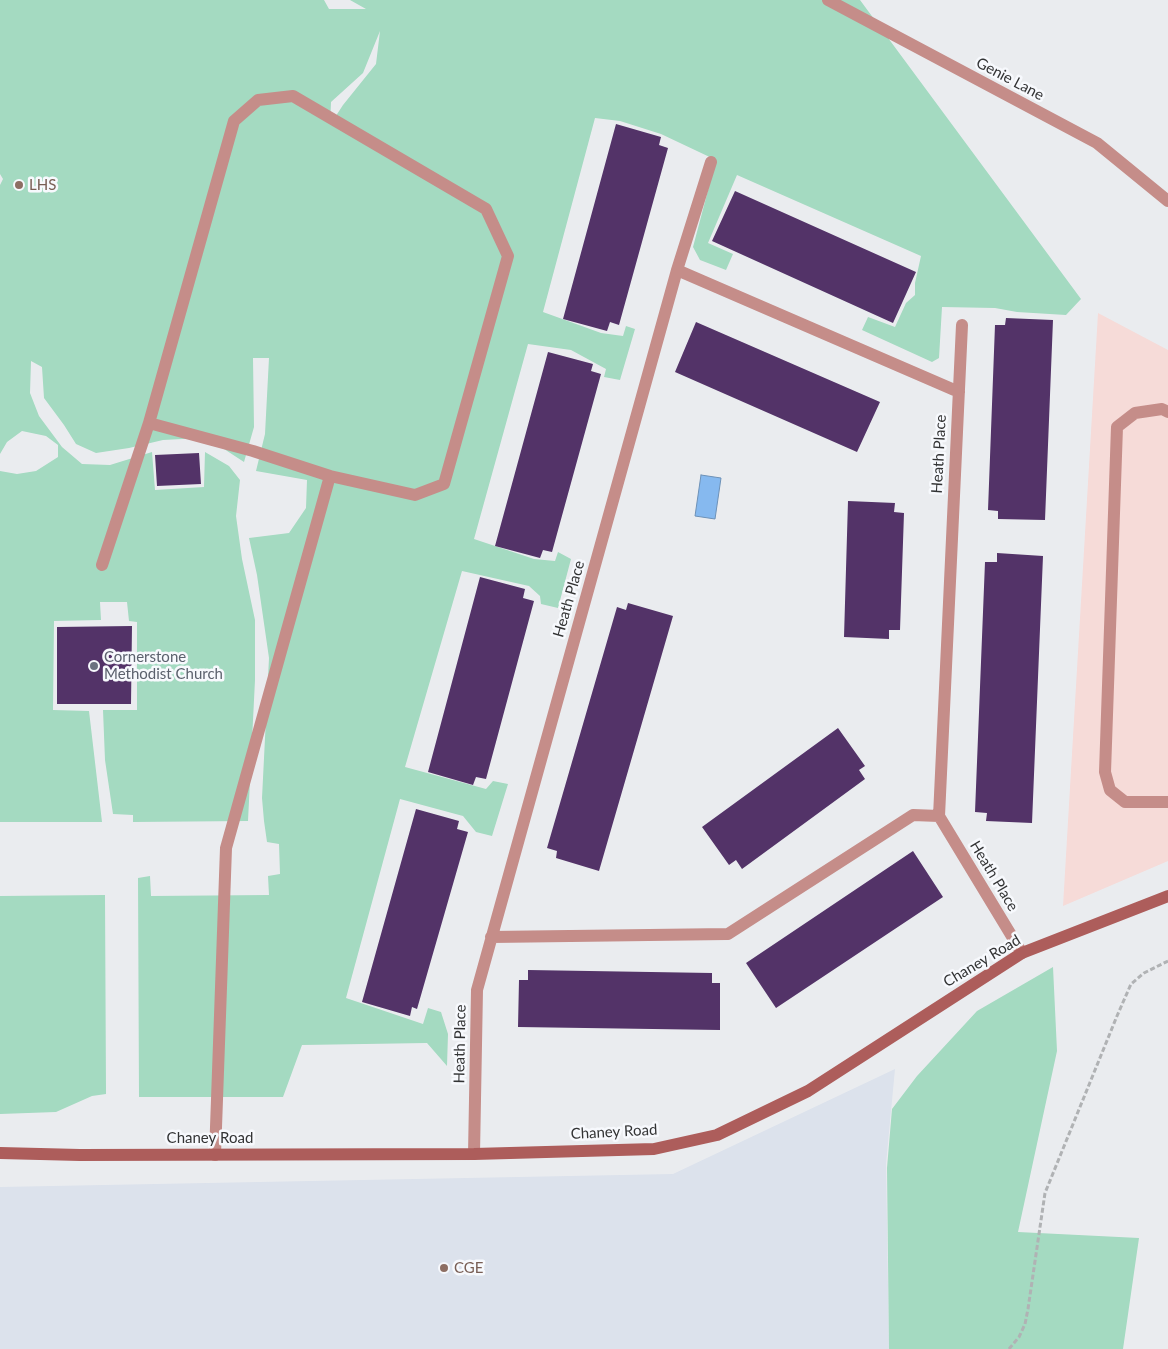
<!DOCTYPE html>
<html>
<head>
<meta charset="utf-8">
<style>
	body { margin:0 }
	canvas { display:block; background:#eaecef }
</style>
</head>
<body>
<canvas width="1168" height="1349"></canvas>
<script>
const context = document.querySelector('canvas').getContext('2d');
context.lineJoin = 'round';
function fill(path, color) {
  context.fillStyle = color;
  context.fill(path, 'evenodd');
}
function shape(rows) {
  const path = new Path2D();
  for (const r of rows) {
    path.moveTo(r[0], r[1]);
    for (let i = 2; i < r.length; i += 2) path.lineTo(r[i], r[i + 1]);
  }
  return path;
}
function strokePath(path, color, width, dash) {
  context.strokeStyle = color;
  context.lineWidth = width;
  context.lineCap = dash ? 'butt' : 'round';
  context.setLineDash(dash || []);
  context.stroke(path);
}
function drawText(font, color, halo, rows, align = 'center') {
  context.font = font + ' Lato,sans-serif';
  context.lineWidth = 5;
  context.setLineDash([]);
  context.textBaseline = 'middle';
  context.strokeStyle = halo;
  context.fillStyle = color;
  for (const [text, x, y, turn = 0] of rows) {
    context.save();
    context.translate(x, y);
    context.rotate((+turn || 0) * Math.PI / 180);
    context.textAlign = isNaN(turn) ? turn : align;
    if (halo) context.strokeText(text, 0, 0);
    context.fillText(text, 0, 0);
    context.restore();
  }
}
fill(shape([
	[1098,313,1168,350,1168,861,1063,906]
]), '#f6dbd8');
fill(shape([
	[895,1069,886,1164,889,1349,0,1349,0,1187,673,1174]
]), '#dce2ec');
fill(shape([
	[0,0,324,0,329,9,366,9,350,0,860,0,1081,299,1066,315,1017,312,995,308,942,307,939,358,932,362,862,330,868,317,895,327,906,303,915,295,915,283,921,256,737,175,708,243,733,254,726,270,700,260,693,247,716,160,661,134,620,121,595,118,543,312,601,333,623,336,626,326,635,329,620,380,604,377,606,369,571,350,528,344,474,539,534,559,555,561,558,552,571,559,558,608,541,604,540,596,529,586,462,571,405,767,486,789,493,781,508,784,492,836,476,832,463,816,400,799,346,998,423,1024,428,1008,441,1012,448,1034,447,1066,427,1043,302,1045,283,1097,139,1097,138,878,150,876,151,896,269,895,268,876,280,874,279,844,267,842,264,821,262,798,269,658,257,575,249,538,289,533,306,508,307,480,256,471,265,434,269,358,253,358,254,427,244,462,221,447,202,438,163,440,129,448,96,453,76,444,64,425,44,398,42,367,31,361,30,393,39,416,62,447,82,464,110,465,152,452,155,490,204,487,205,452,229,466,240,480,236,516,242,559,255,620,255,680,248,821,133,822,133,815,113,814,105,760,103,710,137,710,137,622,129,621,127,602,100,602,101,620,54,621,53,710,89,711,102,822,0,822,0,471,17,474,36,471,58,457,58,445,46,436,22,431,7,442,0,454,0,185,3,179,0,174],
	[380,31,376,64,343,105,330,125,331,102,363,73],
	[105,895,106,1094,92,1096,56,1112,0,1114,0,896],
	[1053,967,1057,1051,1018,1232,1139,1238,1123,1349,889,1349,887,1168,892,1109,917,1076,977,1011]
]), '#a4dac1');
const water = shape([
	[701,475,721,478,715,519,695,516,701,475]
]);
fill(water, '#86b9ef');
strokePath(water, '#6d91b7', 1);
fill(shape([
	[616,124,661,137,659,145,668,148,619,325,610,322,607,331,563,319],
	[735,191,916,272,893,323,712,241],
	[1006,318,1053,320,1045,520,998,519,998,511,988,510,995,325,1005,325],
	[696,322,880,402,857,452,675,372],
	[548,352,593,364,591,371,601,374,552,552,543,550,540,558,495,546],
	[199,453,201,484,157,486,155,455],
	[848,501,895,503,894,512,904,513,900,630,889,630,889,639,844,637],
	[997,553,1043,556,1032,823,986,821,987,813,975,812,985,562,997,562],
	[480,577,525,589,523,598,534,601,486,779,476,777,473,785,428,772],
	[628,603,673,616,599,871,556,858,557,851,547,848,617,607,626,610],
	[132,626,131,704,57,704,57,627],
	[838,728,865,766,859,770,865,779,742,869,736,860,729,865,702,827],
	[416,809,459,821,457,829,468,832,417,1009,412,1007,410,1016,362,1002],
	[913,851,943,897,776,1008,746,963],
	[528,970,712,973,712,983,720,983,720,1030,518,1027,519,980,528,980]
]), '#533368');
strokePath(shape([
	[1009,1349,1019,1337,1025,1324,1028,1309,1045,1193,1117,1016,1131,984,1144,973,1168,961]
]), '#b0b2b4', 3, [5, 2.5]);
strokePath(shape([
	[677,270,959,392],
	[962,325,939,816,1022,953],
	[1168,412,1162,409,1135,413,1117,427,1105,772,1110,790,1125,802,1168,802],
	[102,565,149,423],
	[491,937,728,934,913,815,939,816],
	[474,1154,477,990,677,270,711,162],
	[215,1155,226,848,330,476,415,495,444,484,508,256,486,209,293,96,258,100,234,121,149,423,253,451,330,476]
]), '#c58d89', 12);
strokePath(shape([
	[828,0,1097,143,1168,201]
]), '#c58d89', 12);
strokePath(shape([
	[0,1153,80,1155,474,1154,654,1149,717,1135,808,1091,1022,953,1168,896]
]), '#ad5d5b', 12);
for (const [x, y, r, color] of [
	[19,185,5,"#8d6e63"],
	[94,666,5,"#6b7280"],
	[444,1268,5,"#8d6e63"]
]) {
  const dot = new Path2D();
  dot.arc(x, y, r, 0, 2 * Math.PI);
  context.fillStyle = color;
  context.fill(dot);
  strokePath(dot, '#f7f9fd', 2);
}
drawText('15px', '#333435', '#f7f9fd', [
	["Genie Lane",1010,79,28],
	["Heath Place",939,454,-87],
	["Heath Place",569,599,-74],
	["Heath Place",994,876,59],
	["Chaney Road",982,961,-31],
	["Heath Place",460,1044,-89],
	["Chaney Road",614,1132,-3],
	["Chaney Road",210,1138]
]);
drawText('15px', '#785e54', '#f7f9fd', [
	["LHS",29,185],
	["CGE",454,1268]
], 'left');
drawText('15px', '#5b616d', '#f7f9fd', [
	["Cornerstone",104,657],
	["Methodist Church",104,674]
], 'left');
</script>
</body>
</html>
